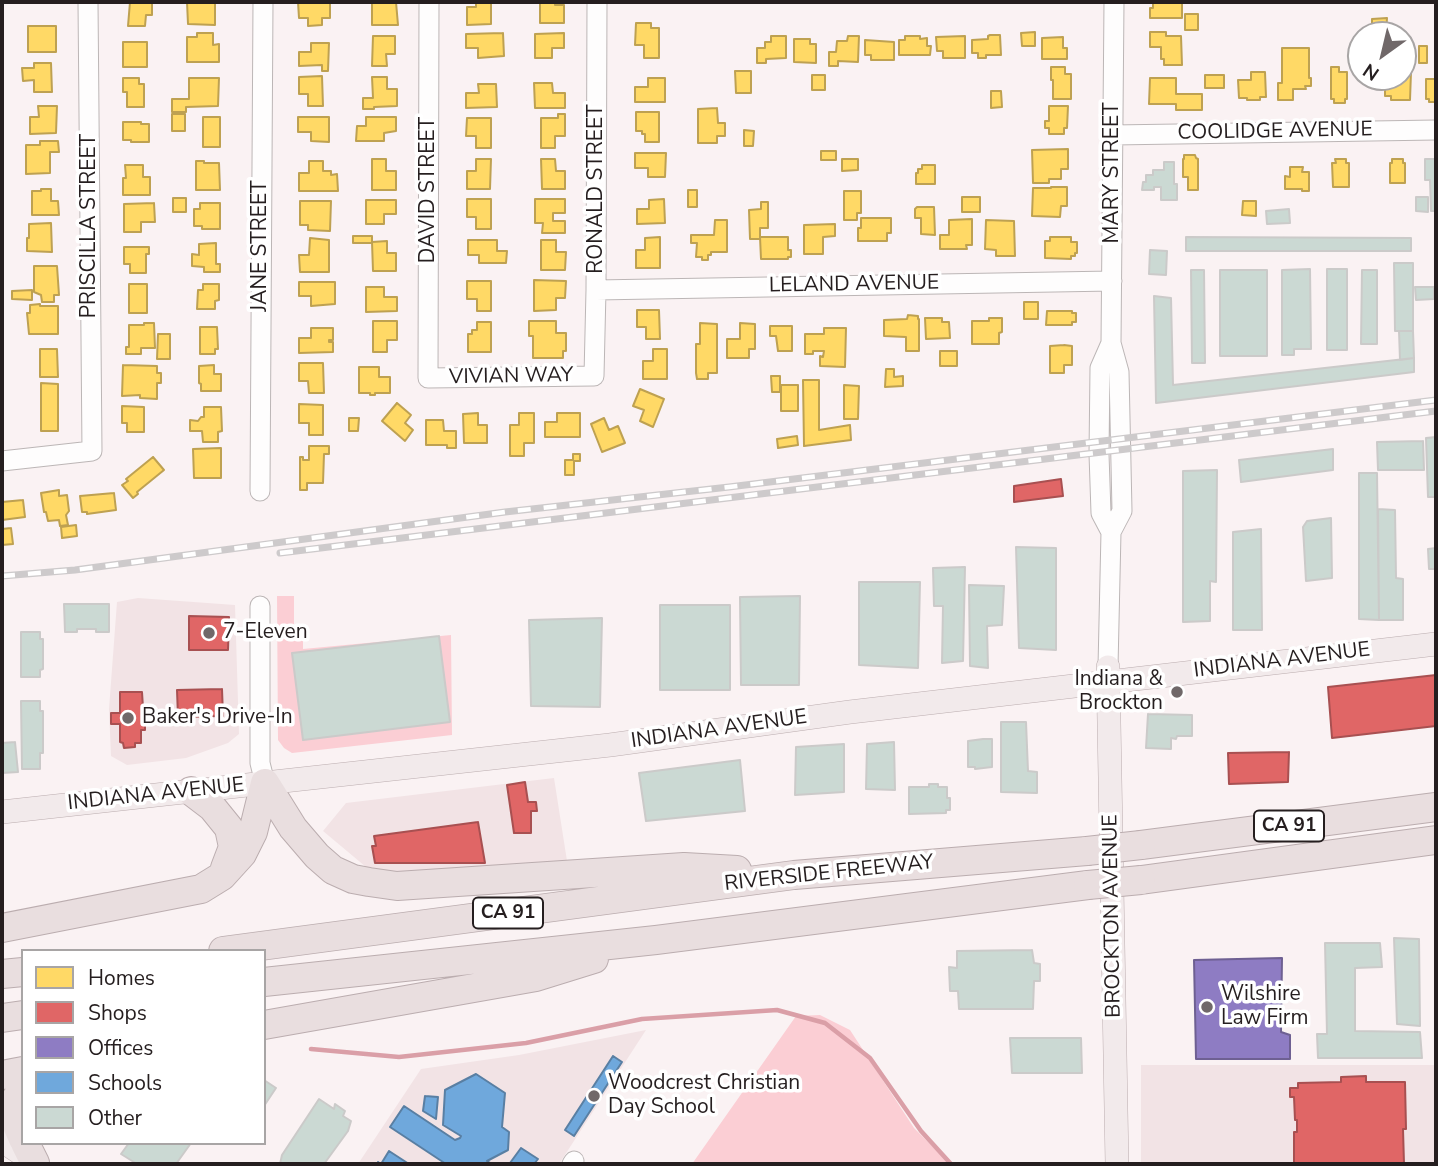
<!DOCTYPE html>
<html>
<head>
<meta charset="utf-8">
<style>
	body { margin:0 }
	#map { position:relative; width:1438px; height:1166px; overflow:hidden; background:#faf2f3; font-family:"Nunito Sans",sans-serif }
	canvas { display:block }
	.frame { position:absolute; inset:0; border:4px solid #251e1f; pointer-events:none }
	.legend { position:absolute; left:21px; top:949px; width:245px; height:196px; box-sizing:border-box; background:#fff; border:2px solid #a8a5a5; margin:0; padding:9px 12px; list-style:none; font-size:21px; color:#251e1f }
	.legend li { display:flex; align-items:center; gap:14px; height:35px }
	.legend b { width:35px; border:2px solid #a8a5a5 }
	.north { position:absolute; left:1347px; top:21px; width:70px; height:70px; box-sizing:border-box; background:#fff; border:2px solid #a8a5a5; border-radius:50%; rotate:214deg; font-size:19px; font-weight:700; line-height:28px; text-align:center; color:#251e1f }
	.north::after { content:''; display:block; margin:auto; width:24px; height:32px; background:#706869; clip-path:polygon(50% 0,100% 100%,50% 72%,0 100%) }
</style>
</head>
<body>
<div id="map">
<canvas width="1438" height="1166"></canvas>
<div class="frame"></div>
<ul class="legend">
<li><b style="height:19px;background:#ffd966"></b>Homes</li>
<li><b style="height:19px;background:#e06666"></b>Shops</li>
<li><b style="height:19px;background:#8e7cc3"></b>Offices</li>
<li><b style="height:19px;background:#6fa8dc"></b>Schools</li>
<li><b style="height:19px;background:#cbd9d3"></b>Other</li>
</ul>
<div class="north">N</div>
</div>
<script>
const context = document.querySelector('canvas').getContext('2d');
context.lineJoin = 'round';
function fill(path, color) {
  context.fillStyle = color;
  context.fill(path, 'evenodd');
}
function shape(rows) {
  const path = new Path2D();
  for (const r of rows) {
    path.moveTo(r[0], r[1]);
    for (let i = 2; i < r.length; i += 2) path.lineTo(r[i], r[i + 1]);
  }
  return path;
}
function strokePath(path, color, width, dash) {
  context.strokeStyle = color;
  context.lineWidth = width;
  context.lineCap = dash ? 'butt' : 'round';
  context.setLineDash(dash || []);
  context.stroke(path);
}
function drawText(font, color, halo, rows, align = 'center') {
  context.font = font + ' "Nunito Sans",sans-serif';
  context.lineWidth = 7;
  context.setLineDash([]);
  context.textBaseline = 'middle';
  context.strokeStyle = halo;
  context.fillStyle = color;
  for (const [text, x, y, turn = 0] of rows) {
    context.save();
    context.translate(x, y);
    context.rotate((+turn || 0) * Math.PI / 180);
    context.textAlign = isNaN(turn) ? turn : align;
    if (halo) context.strokeText(text, 0, 0);
    context.fillText(text, 0, 0);
    context.restore();
  }
}
fill(shape([
	[138,598,235,605,239,734,228,743,186,758,127,765,111,756,109,709,117,602],
	[554,778,567,861,501,869,372,872,323,831,346,803],
	[646,1030,559,1164,358,1164,421,1069,519,1055],
	[1141,1065,1436,1065,1436,1164,1141,1164]
]), '#f2e3e5');
fill(shape([
	[277,596,294,596,294,634,303,636,303,649,451,635,452,735,292,753,284,748,278,740],
	[820,1015,850,1030,914,1128,950,1164,692,1164,796,1016]
]), '#fbced4');
const homes = shape([
	[130,2,152,3,152,15,146,15,145,26,128,26,130,2],
	[187,2,215,2,215,25,188,24,187,2],
	[298,2,330,2,330,18,322,18,322,25,308,26,308,18,299,18,298,2],
	[372,2,396,2,398,25,372,25,372,2],
	[476,2,491,2,491,24,467,25,467,7,476,7,476,2],
	[540,2,555,2,555,5,564,5,564,23,540,23,540,2],
	[1153,2,1182,2,1182,18,1150,18,1150,8,1153,8,1153,2],
	[1185,14,1198,14,1198,30,1185,30,1185,14],
	[1387,18,1386,35,1372,35,1372,19,1387,18],
	[636,23,651,23,651,28,659,28,659,58,644,58,644,45,635,45,636,23],
	[28,26,56,26,56,52,28,52,28,26],
	[1035,32,1035,46,1022,46,1021,33,1035,32],
	[1150,32,1166,32,1166,36,1181,36,1182,65,1164,65,1164,59,1161,59,1161,47,1150,47,1150,32],
	[197,33,213,33,213,45,219,44,219,62,187,62,187,37,197,37,197,33],
	[503,33,504,56,478,58,478,48,466,48,466,34,503,33],
	[564,33,564,48,552,48,552,58,535,58,535,34,564,33],
	[990,35,1000,35,1001,55,986,55,986,58,978,58,978,53,972,53,972,40,988,39,988,36,990,35],
	[373,36,395,36,395,54,386,54,387,66,372,66,373,36],
	[771,36,786,36,786,58,766,59,766,63,757,63,757,48,765,48,765,42,771,42,771,36],
	[848,36,859,36,858,62,838,61,838,66,829,66,829,52,836,52,837,41,847,41,848,36],
	[905,36,920,36,920,39,927,38,927,46,931,46,930,55,899,55,899,40,905,40,905,36],
	[965,36,965,58,943,58,943,51,937,51,936,37,965,36],
	[1063,37,1063,48,1067,48,1067,59,1042,59,1042,38,1063,37],
	[794,39,810,39,810,44,816,44,816,63,794,62,794,39],
	[865,40,894,42,894,60,871,60,871,55,865,55,865,40],
	[123,42,147,42,147,67,123,67,123,42],
	[311,43,329,43,328,71,322,71,322,65,299,66,299,52,311,52,311,43],
	[1419,46,1427,46,1427,63,1419,63,1419,46],
	[1282,48,1309,48,1309,78,1311,78,1311,86,1305,86,1306,89,1293,89,1293,100,1278,100,1278,83,1282,83,1282,48],
	[34,63,51,63,52,92,34,92,34,80,23,81,22,68,34,68,34,63],
	[1051,67,1065,67,1065,74,1071,74,1071,99,1053,99,1053,80,1051,80,1051,67],
	[1331,67,1339,67,1339,72,1347,72,1347,99,1345,99,1345,103,1334,103,1334,99,1331,99,1331,67],
	[735,71,751,71,751,93,736,93,735,71],
	[1251,72,1265,72,1266,97,1260,97,1260,100,1247,100,1247,98,1239,98,1238,80,1251,80,1251,72],
	[1403,72,1411,72,1410,100,1391,100,1391,96,1385,96,1385,77,1403,77,1403,72],
	[812,75,825,75,825,90,812,90,812,75],
	[1205,75,1224,75,1224,88,1205,88,1205,75],
	[322,76,323,106,308,106,308,94,299,94,299,77,322,76],
	[372,77,387,77,387,89,397,89,397,106,374,107,374,109,363,109,363,98,373,98,372,77],
	[123,78,139,78,139,84,144,84,144,107,127,107,127,92,123,92,123,78],
	[189,78,219,78,218,106,186,107,186,112,172,112,172,99,189,99,189,78],
	[648,78,665,78,665,102,635,102,635,87,648,87,648,78],
	[1150,78,1176,78,1176,94,1202,94,1202,110,1176,110,1176,104,1149,104,1150,78],
	[1426,79,1436,79,1436,102,1429,102,1429,99,1426,99,1426,79],
	[534,83,552,83,553,93,565,93,565,108,535,108,534,83],
	[478,84,496,84,497,107,466,108,466,93,479,93,478,84],
	[991,91,1001,91,1002,107,991,108,991,91],
	[38,106,57,106,56,133,30,134,30,117,39,117,38,106],
	[1049,106,1068,106,1067,128,1064,128,1064,134,1049,134,1049,128,1045,128,1045,121,1049,121,1049,106],
	[717,108,718,123,725,123,725,136,717,136,717,143,698,143,698,109,717,108],
	[636,112,659,112,659,142,645,142,645,134,642,134,642,131,636,131,636,112],
	[172,114,185,114,185,131,172,131,172,114],
	[558,114,565,114,565,136,555,136,555,148,541,148,541,118,558,118,558,114],
	[203,117,220,117,220,147,203,147,203,117],
	[298,117,329,117,329,142,311,141,311,132,298,132,298,117],
	[366,117,396,117,396,131,384,133,384,141,356,141,357,126,366,126,366,117],
	[467,118,491,118,491,148,476,148,476,136,466,136,467,118],
	[123,122,141,122,141,124,149,124,149,142,131,142,131,140,123,140,123,122],
	[744,130,754,131,753,146,744,146,744,130],
	[40,141,58,141,59,152,50,152,50,173,26,174,26,145,40,145,40,141],
	[1068,149,1068,169,1061,169,1061,179,1049,179,1049,183,1033,183,1032,150,1068,149],
	[821,151,836,151,836,160,821,160,821,151],
	[635,153,666,153,665,177,648,177,648,168,635,168,635,153],
	[1184,155,1195,155,1196,158,1198,159,1198,190,1188,190,1188,177,1183,177,1183,159,1184,159,1184,155],
	[372,159,386,159,386,171,396,171,396,190,372,190,372,159],
	[476,159,491,159,490,189,467,189,467,171,476,171,476,159],
	[541,159,555,159,556,171,565,171,565,189,542,189,541,159],
	[842,159,858,159,858,170,842,171,842,159],
	[1335,159,1346,159,1346,163,1349,163,1349,187,1333,187,1332,163,1336,163,1335,159],
	[1392,159,1403,159,1403,163,1405,163,1405,183,1390,183,1390,163,1392,163,1392,159],
	[196,161,204,161,204,163,219,163,220,190,196,190,196,161],
	[309,161,323,161,323,171,331,171,331,175,337,174,338,191,299,191,299,173,309,173,309,161],
	[125,165,143,165,143,177,150,177,150,195,123,195,123,178,126,178,125,165],
	[922,165,935,165,935,184,916,184,916,173,918,173,918,169,922,169,922,165],
	[1290,167,1303,167,1302,172,1309,172,1309,191,1302,191,1302,189,1285,189,1285,176,1290,177,1290,167],
	[1051,187,1067,187,1067,206,1061,206,1060,217,1032,216,1033,188,1051,188,1051,187],
	[41,189,51,189,51,201,58,201,59,215,32,215,32,191,41,191,41,189],
	[688,190,697,190,697,207,688,207,688,190],
	[844,191,861,191,861,213,857,213,857,220,844,220,844,191],
	[962,197,980,197,980,212,962,212,962,197],
	[173,198,186,198,186,212,173,212,173,198],
	[467,199,491,199,491,229,476,229,476,217,467,217,467,199],
	[535,199,565,199,565,213,553,213,553,221,565,221,565,233,542,233,543,223,535,223,535,199],
	[664,199,665,223,637,224,637,209,649,209,649,200,664,199],
	[366,200,396,200,396,214,384,214,384,224,366,224,366,200],
	[300,201,331,201,330,231,308,230,308,225,300,225,300,201],
	[1243,201,1256,201,1256,216,1242,215,1243,201],
	[761,202,768,202,768,228,760,228,760,239,750,239,749,210,761,209,761,202],
	[154,203,155,222,141,222,141,232,124,232,124,204,154,203],
	[200,203,220,203,220,229,202,229,202,226,194,226,194,209,200,209,200,203],
	[917,207,934,207,935,235,921,234,921,218,915,218,915,209,917,207],
	[861,218,891,218,891,233,887,233,887,241,858,241,858,228,861,228,861,218],
	[972,219,972,245,966,245,967,249,940,249,940,235,949,235,949,220,972,219],
	[715,220,727,220,727,252,711,252,711,255,708,255,708,260,702,260,702,257,696,257,697,243,691,243,691,235,714,235,715,220],
	[986,220,1014,221,1015,256,996,256,996,250,985,249,986,220],
	[51,223,52,252,27,251,27,238,29,238,29,224,51,223],
	[835,224,835,236,823,237,823,254,804,254,804,225,835,224],
	[353,236,372,236,372,243,353,243,353,236],
	[660,237,660,268,636,268,636,250,645,250,645,238,660,237],
	[760,237,788,237,788,250,791,250,791,257,788,257,788,259,761,259,760,237],
	[1050,237,1071,237,1071,242,1077,242,1077,253,1075,253,1075,256,1071,256,1071,259,1045,258,1045,241,1050,241,1050,237],
	[310,238,329,240,329,272,300,272,299,255,309,255,310,238],
	[468,240,497,240,497,251,507,251,506,263,479,263,479,255,468,255,468,240],
	[541,240,556,240,556,252,566,252,565,270,541,270,541,240],
	[387,241,387,253,396,253,396,271,373,271,372,242,387,241],
	[216,243,216,264,220,264,220,272,204,272,204,267,192,266,192,254,199,255,199,244,216,243],
	[124,247,149,247,149,254,146,254,146,273,130,273,130,264,124,264,124,247],
	[34,266,57,266,59,295,54,295,54,302,42,302,41,295,34,292,34,266],
	[534,280,566,281,565,298,556,298,556,310,534,311,534,280],
	[467,281,491,281,491,311,477,311,477,299,467,299,467,281],
	[299,282,335,282,335,304,311,306,311,296,299,296,299,282],
	[129,284,147,284,147,313,129,313,129,284],
	[203,284,219,284,219,300,215,301,215,309,197,309,198,290,203,290,203,284],
	[366,287,384,287,384,297,397,297,397,311,366,312,366,287],
	[32,290,32,300,12,299,12,291,32,290],
	[1024,302,1038,302,1038,319,1024,319,1024,302],
	[40,304,40,306,58,306,58,334,29,334,27,313,30,313,30,305,40,304],
	[637,310,659,310,660,339,646,339,646,327,637,327,637,310],
	[1047,311,1072,311,1072,313,1076,313,1076,322,1072,322,1072,325,1046,325,1047,311],
	[908,315,918,316,918,319,919,319,919,351,906,351,906,337,884,336,884,320,907,319,908,315],
	[925,318,942,318,942,322,949,322,950,338,926,339,925,318],
	[989,318,1002,318,1002,332,999,333,999,344,972,344,972,321,989,321,989,318],
	[373,321,397,321,397,340,387,340,387,352,373,352,373,321],
	[529,321,556,321,556,333,566,333,566,351,563,351,563,358,533,358,533,336,529,336,529,321],
	[477,322,491,322,491,352,468,352,468,334,472,334,472,330,477,330,477,322],
	[144,323,154,323,155,348,141,348,141,354,126,354,126,347,129,347,129,325,144,325,144,323],
	[700,323,717,324,717,373,708,373,708,379,697,379,696,373,696,344,700,344,700,323],
	[740,323,755,324,755,349,749,349,749,358,727,358,727,339,740,339,740,323],
	[770,326,792,326,792,351,778,351,776,336,770,336,770,326],
	[200,327,217,327,218,349,215,349,215,354,200,354,200,327],
	[311,328,333,328,333,340,329,340,329,342,333,342,333,352,299,353,299,338,311,338,311,328],
	[824,328,846,328,845,367,820,366,820,356,823,357,824,351,813,351,813,354,805,354,805,334,824,334,824,328],
	[158,334,170,334,170,359,157,359,158,334],
	[1064,345,1072,346,1072,365,1064,365,1064,373,1050,373,1050,346,1064,345],
	[40,349,57,349,58,377,40,377,40,349],
	[653,349,667,349,667,379,643,379,643,361,653,361,653,349],
	[940,351,957,351,957,366,940,366,940,351],
	[299,363,323,363,324,393,309,393,308,381,299,381,299,363],
	[123,365,157,366,157,373,161,373,161,383,157,383,157,399,140,398,140,395,122,396,123,365],
	[214,365,214,374,221,374,221,391,201,391,201,384,199,383,199,366,214,365],
	[359,367,379,367,379,377,390,377,390,393,375,393,375,395,370,395,370,393,359,393,359,367],
	[886,369,894,369,894,377,903,376,903,386,885,387,886,369],
	[771,376,780,376,780,392,772,392,771,376],
	[803,380,819,380,819,430,850,425,851,440,804,446,803,380],
	[41,383,58,384,58,431,41,431,41,383],
	[781,385,798,385,798,411,781,411,781,385],
	[844,385,859,386,858,419,844,419,844,385],
	[640,389,664,399,653,427,640,421,644,410,633,406,640,389],
	[397,403,411,415,405,423,413,430,405,441,382,421,397,403],
	[299,404,323,405,323,435,309,435,309,423,299,423,299,404],
	[122,406,144,407,144,432,127,432,127,423,122,423,122,406],
	[204,407,221,407,222,431,218,432,218,442,203,442,202,431,190,431,190,420,198,421,201,417,204,417,204,407],
	[478,413,478,425,487,425,487,443,464,443,463,414,478,413],
	[519,413,534,413,534,443,524,443,524,456,510,456,510,425,519,425,519,413],
	[557,413,580,413,580,437,545,437,545,422,557,422,557,413],
	[349,418,359,418,358,431,349,431,349,418],
	[604,418,609,430,618,426,625,443,602,452,591,424,604,418],
	[426,420,443,420,444,431,456,431,456,448,447,448,447,445,426,445,426,420],
	[797,436,798,445,778,448,777,439,797,436],
	[309,446,329,446,329,454,324,454,323,483,307,483,307,490,300,490,300,457,303,457,303,460,309,460,309,446],
	[221,448,221,478,194,478,193,449,221,448],
	[573,454,580,454,580,461,574,461,574,475,565,475,565,460,573,460,573,454],
	[153,457,164,470,137,492,138,494,133,498,122,485,128,481,126,479,153,457],
	[59,490,59,496,67,495,69,511,66,515,68,525,60,526,59,520,48,521,46,512,44,512,41,493,59,490],
	[114,493,116,510,87,514,87,512,82,512,80,496,114,493],
	[23,500,25,517,2,520,2,502,23,500],
	[76,525,77,536,62,538,61,527,76,525],
	[11,528,13,544,2,545,2,529,11,528]
]);
fill(homes, '#ffd966');
strokePath(homes, '#bea151', 2);
const shops = shape([
	[1061,479,1063,496,1014,502,1014,486,1061,479],
	[189,616,229,617,228,650,189,650,189,616],
	[1436,675,1436,726,1332,738,1328,687,1436,675],
	[222,689,223,716,178,717,177,690,222,689],
	[120,692,142,692,143,708,145,708,145,730,141,730,141,743,135,743,135,747,124,748,123,743,120,742,120,724,111,724,111,713,120,713,120,692],
	[1289,752,1288,782,1229,784,1228,753,1289,752],
	[525,782,528,802,536,802,537,811,531,811,531,833,514,833,507,785,525,782],
	[478,822,485,863,375,863,372,846,376,846,374,836,478,822],
	[1366,1076,1366,1082,1405,1082,1406,1129,1403,1129,1404,1164,1294,1164,1294,1132,1297,1132,1297,1120,1295,1120,1294,1097,1290,1097,1290,1088,1298,1088,1298,1083,1341,1082,1341,1077,1366,1076]
]);
fill(shops, '#e06666');
strokePath(shops, '#a85051', 2);
const offices = shape([
	[1282,958,1281,1032,1290,1035,1290,1059,1196,1059,1194,960,1282,958]
]);
fill(offices, '#8e7cc3');
strokePath(offices, '#6e6092', 2);
const schools = shape([
	[613,1056,622,1062,574,1136,565,1130,613,1056],
	[476,1074,505,1093,502,1127,509,1132,508,1150,487,1161,492,1164,446,1164,390,1127,404,1106,455,1140,460,1138,461,1136,443,1125,445,1090,476,1074],
	[425,1096,438,1097,436,1119,423,1111,425,1096],
	[521,1148,538,1159,534,1164,510,1163,521,1148],
	[389,1151,409,1164,377,1164,378,1162,381,1164,389,1151]
]);
fill(schools, '#6fa8dc');
strokePath(schools, '#597fa3', 2);
strokePath(shape([
	[311,1049,399,1057,526,1043,642,1019,777,1010,825,1023,870,1058,921,1131,951,1164]
]), '#da9fa7', 4.5);
const building = shape([
	[1425,159,1436,159,1436,211,1431,211,1430,180,1425,180,1425,159],
	[1164,162,1174,162,1174,184,1177,184,1177,200,1161,200,1161,187,1154,187,1154,190,1142,190,1143,182,1146,182,1146,175,1153,175,1153,170,1164,170,1164,162],
	[1416,197,1428,197,1428,212,1416,211,1416,197],
	[1289,209,1290,223,1267,224,1266,211,1289,209],
	[1186,237,1411,238,1411,251,1186,251,1186,237],
	[1150,250,1167,251,1166,275,1149,274,1150,250],
	[1394,263,1413,263,1413,331,1395,331,1394,263],
	[1310,269,1311,349,1294,349,1294,355,1282,355,1282,270,1310,269],
	[1327,269,1347,269,1347,350,1327,350,1327,269],
	[1191,270,1204,270,1205,363,1192,363,1191,270],
	[1220,270,1267,270,1267,356,1220,356,1220,270],
	[1362,270,1377,270,1377,344,1361,344,1362,270],
	[1415,287,1434,287,1434,299,1416,300,1415,287],
	[1154,296,1171,298,1173,385,1414,358,1414,372,1156,403,1154,296],
	[1399,331,1413,331,1414,358,1400,360,1399,331],
	[1436,437,1436,497,1428,497,1426,438,1436,437],
	[1423,441,1424,470,1378,470,1377,442,1423,441],
	[1333,449,1333,470,1241,482,1239,460,1333,449],
	[1217,470,1216,582,1210,581,1210,621,1183,622,1183,471,1217,470],
	[1359,473,1377,473,1379,620,1359,619,1359,473],
	[1378,509,1395,510,1396,578,1403,579,1403,620,1379,620,1378,509],
	[1331,518,1332,578,1306,581,1303,527,1307,521,1331,518],
	[1261,529,1262,630,1233,630,1233,532,1261,529],
	[1016,547,1056,548,1056,650,1019,648,1016,547],
	[1436,548,1436,569,1429,569,1428,549,1436,548],
	[965,567,963,661,942,663,943,606,934,606,933,568,965,567],
	[859,582,920,582,918,668,859,665,859,582],
	[969,585,1004,586,1002,625,987,626,988,668,970,666,969,585],
	[800,596,799,685,741,685,740,597,800,596],
	[64,604,109,604,109,632,96,632,96,629,77,629,77,632,65,632,64,604],
	[660,605,730,605,730,690,660,690,660,605],
	[602,618,600,707,531,706,529,620,602,618],
	[21,632,40,632,40,639,43,639,43,669,40,670,40,677,21,677,21,632],
	[439,636,450,722,303,740,292,653,439,636],
	[21,701,40,701,40,711,43,711,43,753,40,753,40,769,22,769,21,701],
	[1148,714,1192,715,1192,736,1177,736,1176,739,1171,738,1171,749,1146,748,1148,714],
	[1001,722,1026,722,1028,771,1037,772,1037,793,1001,792,1001,722],
	[983,739,992,739,992,767,975,769,975,767,968,767,968,741,983,739],
	[15,742,18,772,2,773,2,743,15,742],
	[894,742,895,790,866,789,867,744,894,742],
	[844,744,844,792,795,795,796,747,844,744],
	[740,760,745,811,646,821,639,773,740,760],
	[929,784,938,784,938,787,947,787,947,798,950,798,950,810,946,810,946,813,909,814,909,787,929,787,929,784],
	[1394,938,1419,939,1420,1026,1397,1024,1394,938],
	[1325,943,1380,943,1382,967,1355,968,1355,1031,1420,1032,1422,1058,1318,1058,1317,1034,1327,1034,1325,943],
	[1032,950,1034,963,1040,964,1040,981,1034,981,1033,1009,959,1009,958,991,950,991,949,967,957,968,957,951,1032,950],
	[1010,1038,1081,1038,1082,1073,1012,1073,1010,1038],
	[264,1080,276,1088,264,1106,264,1080],
	[319,1099,334,1109,335,1104,345,1111,343,1116,351,1121,348,1131,324,1164,280,1164,282,1155,319,1099],
	[129,1143,191,1143,176,1164,137,1164,121,1154,129,1143]
]);
fill(building, '#cbd9d3');
strokePath(building, '#cbcac9', 2);
const minor = shape([
	[429,2,428,378,594,376,596,290,597,2],
	[1113,135,1436,130],
	[596,290,1112,281],
	[1111,343,1100,368,1099,454,1101,513,1111,532],
	[2,461,92,451,88,2],
	[260,491,263,2],
	[260,606,260,763,265,783],
	[1108,667,1111,532,1122,511,1119,372,1111,343,1114,2],
	[572,1164,574,1161]
]);
const major = shape([
	[1108,667,1117,1164],
	[2,812,610,745,850,712,1436,644],
	[2,1141,37,1164]
]);
const highway = shape([
	[265,783,293,828,317,856,333,870,353,879,369,882,397,886,684,867,737,870],
	[191,791,212,807,229,828,233,847,225,868],
	[1141,845,1436,807],
	[1141,880,1436,840],
	[2,928,201,889,222,876,242,854,253,832,265,783],
	[223,951,794,875,1087,851],
	[2,974,23,972],
	[264,982,656,940,1088,885],
	[2,1018,23,1015],
	[264,1025,536,977,594,959],
	[2,1075,23,1071],
	[23,1088,13,1103,14,1118,23,1139],
	[25,1143,35,1163]
]);
strokePath(minor, '#bcb6b6', 21);
strokePath(major, '#bbadaf', 24);
strokePath(highway, '#bbadaf', 30);
strokePath(minor, '#fefdfd', 19);
strokePath(major, '#f2eaeb', 23);
strokePath(highway, '#e9dedf', 28);
const rail = shape([
	[280,553,1436,411],
	[2,576,75,570,505,512,729,487,1436,400]
]);
strokePath(rail, '#cdcacb', 7);
strokePath(rail, '#fff', 4.5, [13]);
const highwayBridge = shape([
	[1087,851,1141,845],
	[1088,885,1141,880]
]);
strokePath(highwayBridge, '#bbadaf', 30, []);
strokePath(highwayBridge, '#e9dedf', 28);
for (const [x, y, r, color] of [
	[209,633,7,"#706869"],
	[1177,692,7,"#706869"],
	[128,718,7,"#706869"],
	[1207,1007,7,"#706869"],
	[594,1096,7,"#706869"]
]) {
  const dot = new Path2D();
  dot.arc(x, y, r, 0, 2 * Math.PI);
  context.fillStyle = color;
  context.fill(dot);
  strokePath(dot, '#fff', 2.5);
}
for (const [x, y, w] of [
	[1289,826,70],
	[508,913,70]
]) {
  const box = new Path2D();
  box.roundRect(x - w / 2, y - 15.5, w, 31, 5);
  context.fillStyle = '#fff';
  context.fill(box);
  strokePath(box, '#251e1f', 2);
}
drawText('bold 19px', '#251e1f', null, [
	["CA 91",1289,826],
	["CA 91",508,913]
]);
drawText('21px', '#251e1f', '#fff', [
	["COOLIDGE AVENUE",1275,132,-1],
	["MARY STREET",1113,173,-90],
	["RONALD STREET",597,189,-90],
	["DAVID STREET",429,190,-90],
	["PRISCILLA STREET",90,226,-90],
	["JANE STREET",261,246,-90],
	["LELAND AVENUE",854,285,-1],
	["VIVIAN WAY",511,377,-1],
	["INDIANA AVENUE",1282,661,-7],
	["INDIANA AVENUE",719,730,-8],
	["INDIANA AVENUE",156,795,-6],
	["RIVERSIDE FREEWAY",829,874,-6],
	["BROCKTON AVENUE",1113,916,-91]
]);
drawText('21px', '#251e1f', '#fff', [
	["7-Eleven",223,633],
	["Indiana &",1163,680,"right"],
	["Brockton",1163,704,"right"],
	["Baker's Drive-In",142,718],
	["Wilshire",1221,995],
	["Law Firm",1221,1019],
	["Woodcrest Christian",608,1084],
	["Day School",608,1108]
], 'left');
</script>
</body>
</html>
